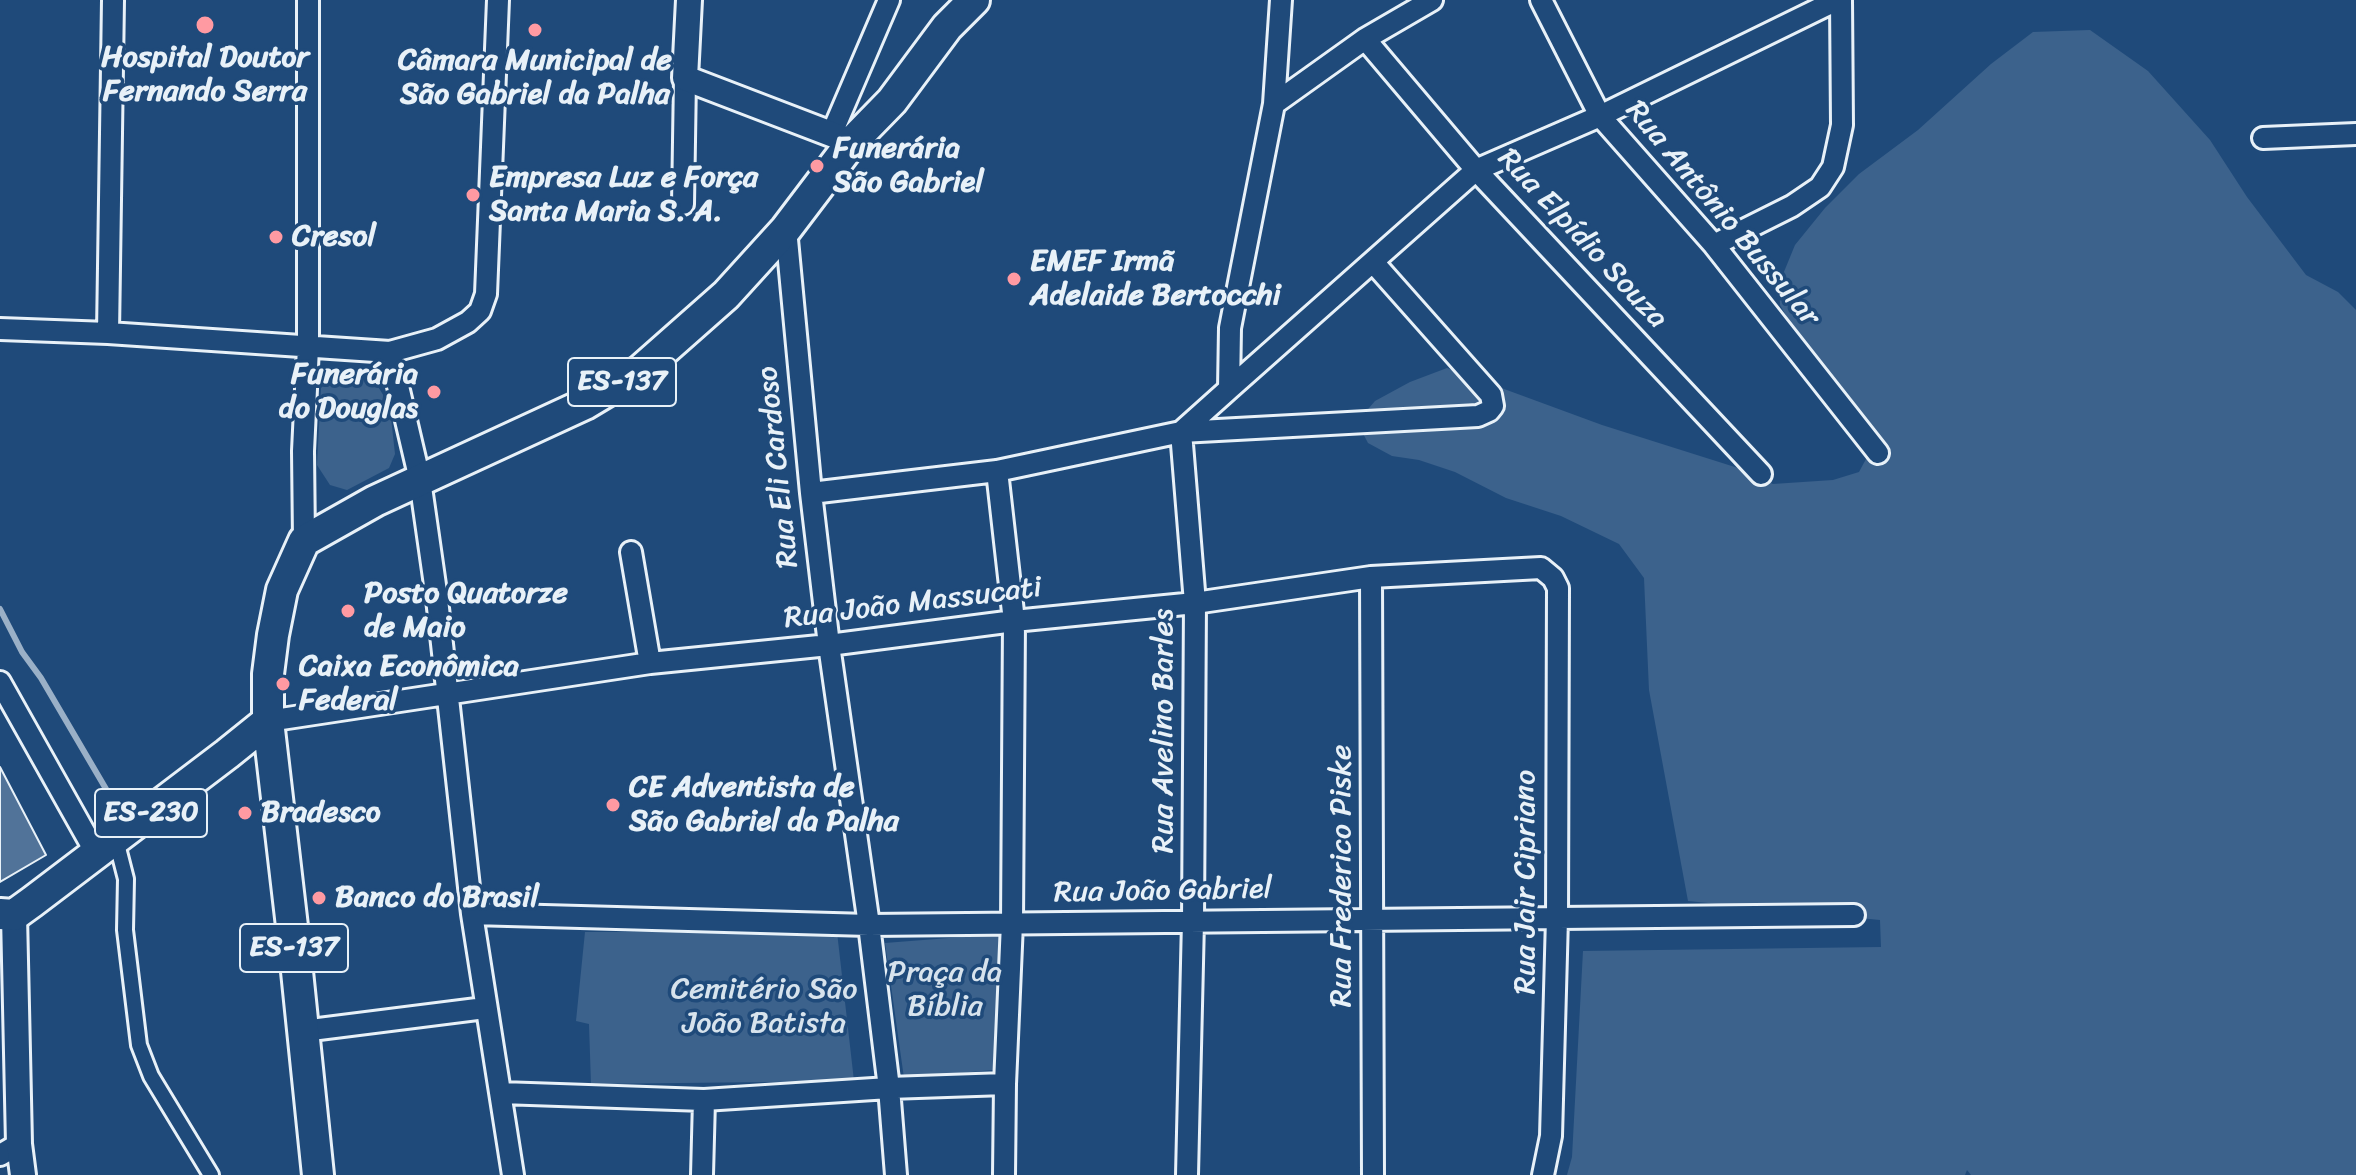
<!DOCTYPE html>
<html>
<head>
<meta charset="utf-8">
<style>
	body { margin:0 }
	canvas { display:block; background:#1f4a7a }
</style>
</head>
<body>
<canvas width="2356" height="1175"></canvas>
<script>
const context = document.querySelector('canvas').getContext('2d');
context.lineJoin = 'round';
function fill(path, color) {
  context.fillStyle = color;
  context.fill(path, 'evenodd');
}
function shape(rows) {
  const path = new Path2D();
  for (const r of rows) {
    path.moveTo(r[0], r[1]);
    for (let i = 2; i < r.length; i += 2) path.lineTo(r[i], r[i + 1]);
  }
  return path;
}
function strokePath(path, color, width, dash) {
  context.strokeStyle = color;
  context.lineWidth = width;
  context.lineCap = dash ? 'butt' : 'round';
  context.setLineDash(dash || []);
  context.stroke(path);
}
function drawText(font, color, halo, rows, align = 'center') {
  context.font = font + ' Sriracha,sans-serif';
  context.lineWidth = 7;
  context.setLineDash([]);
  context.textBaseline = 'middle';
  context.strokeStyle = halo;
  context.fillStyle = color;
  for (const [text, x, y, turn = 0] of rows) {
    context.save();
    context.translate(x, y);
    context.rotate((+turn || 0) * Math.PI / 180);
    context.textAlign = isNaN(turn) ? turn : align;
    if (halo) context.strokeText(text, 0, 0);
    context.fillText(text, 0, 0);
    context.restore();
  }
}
fill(shape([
	[2090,30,2148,71,2210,140,2247,197,2306,275,2338,292,2356,310,2356,1175,1971,1175,1967,1170,1965,1175,1567,1175,1572,1157,1583,951,1881,947,1880,920,1688,901,1649,690,1644,578,1619,544,1561,516,1506,498,1455,472,1419,460,1392,456,1368,443,1357,422,1375,401,1410,382,1447,368,1602,425,1738,468,1773,484,1833,480,1859,472,1872,448,1855,413,1822,365,1801,342,1780,305,1779,284,1795,245,1825,208,1859,174,1918,130,1991,64,2033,32],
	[356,369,374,380,385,398,391,418,395,454,389,468,347,490,330,485,317,465,321,388,335,373],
	[585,932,837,932,854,1081,591,1084,589,1024,576,1021],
	[1000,934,993,1070,904,1078,885,943]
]), '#3c628c');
strokePath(shape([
	[0,609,22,652,41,678,123,818]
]), '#9ab0c7', 6);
const building = shape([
	[0,767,46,855,0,882,0,767]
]);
fill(building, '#517399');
strokePath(building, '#e8f1f8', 2);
const pedestrian = shape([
	[116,840,126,879,125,930,139,1045,151,1076,211,1175]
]);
const minor = shape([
	[1541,0,1600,116,1714,245,1878,453],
	[1365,39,1476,170,1761,474],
	[1274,104,1365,39,1432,0],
	[832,133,889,0],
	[2263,138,2356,134],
	[683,204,685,78],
	[786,229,811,493,829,645,869,925,889,1088,896,1175],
	[1714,245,1792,206,1820,187,1833,167,1842,125,1841,0],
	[0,329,108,333,390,352,420,480,437,599,472,914,513,1175],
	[108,333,113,0],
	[390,352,437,339,468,322,480,311,486,294,498,0],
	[1229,389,1476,170,1600,116,1837,0],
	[997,471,1014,621,1012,923,1005,1084,1004,1175],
	[811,493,997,471,1181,432,1229,389,1230,328,1274,104,1281,0],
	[304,541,303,451,308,347,308,0],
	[631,552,650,663],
	[1371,577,1373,1175],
	[0,682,96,853],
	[268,721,650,663,829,645,1014,621,1195,603,1371,577,1541,568,1553,578,1558,588,1557,918,1551,1136,1543,1175],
	[472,914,869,925,1854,915],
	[303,1031,485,1008],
	[501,1093,704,1100,889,1088,1005,1084],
	[0,1155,19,1144],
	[702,1175,704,1100],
	[1187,1175,1193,921,1195,603,1181,432,1478,416,1489,411,1493,406,1491,395,1373,262]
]);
const tertiary = shape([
	[689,0,685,78,852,142],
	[14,915,19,1144,23,1175]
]);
const primary = shape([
	[0,914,14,915,32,902,227,754,268,721],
	[318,1175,295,952,268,721,268,674,273,635,282,590,304,541,375,501,585,404,640,371,726,295,786,229,852,142,892,101,947,27,974,0]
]);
strokePath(pedestrian, '#e8f1f8', 20);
strokePath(minor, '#e8f1f8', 26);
strokePath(tertiary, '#e8f1f8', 30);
strokePath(primary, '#e8f1f8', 36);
strokePath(pedestrian, '#1f4a7a', 14);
strokePath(minor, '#1f4a7a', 20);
strokePath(tertiary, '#1f4a7a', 24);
strokePath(primary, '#1f4a7a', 30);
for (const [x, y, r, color] of [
	[205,25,10,"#ff9aa2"],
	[535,30,8,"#ff9aa2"],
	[817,166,8,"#ff9aa2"],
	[473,195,8,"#ff9aa2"],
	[276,237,8,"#ff9aa2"],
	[1014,279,8,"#ff9aa2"],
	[434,392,8,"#ff9aa2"],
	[348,611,8,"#ff9aa2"],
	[283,684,8,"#ff9aa2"],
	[613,805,8,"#ff9aa2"],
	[245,813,8,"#ff9aa2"],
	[319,898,8,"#ff9aa2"]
]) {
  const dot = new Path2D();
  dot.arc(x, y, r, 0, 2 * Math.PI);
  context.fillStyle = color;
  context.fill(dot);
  strokePath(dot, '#1f4a7a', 3);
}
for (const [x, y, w] of [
	[622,382,108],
	[151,813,112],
	[294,948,108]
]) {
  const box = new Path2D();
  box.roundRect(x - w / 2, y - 24, w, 48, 6);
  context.fillStyle = '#1f4a7a';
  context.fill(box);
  strokePath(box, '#e8f1f8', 2);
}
drawText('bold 28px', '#e8f1f8', null, [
	["ES-137",622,382],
	["ES-230",151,813],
	["ES-137",294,948]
]);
drawText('bold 30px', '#e8f1f8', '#1f4a7a', [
	["Hospital Doutor",205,58,"center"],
	["Fernando Serra",205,92,"center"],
	["Câmara Municipal de",535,61,"center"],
	["São Gabriel da Palha",535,95,"center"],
	["Funerária",833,149],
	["São Gabriel",833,183],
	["Empresa Luz e Força",489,178],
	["Santa Maria S. A.",489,212],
	["Cresol",292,237],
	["EMEF Irmã",1030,262],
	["Adelaide Bertocchi",1030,296],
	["Funerária",418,375,"right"],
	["do Douglas",418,409,"right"],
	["Posto Quatorze",364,594],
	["de Maio",364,628],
	["Caixa Econômica",299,667],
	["Federal",299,701],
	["CE Adventista de",629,788],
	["São Gabriel da Palha",629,822],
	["Bradesco",261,813],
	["Banco do Brasil",335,898]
], 'left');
drawText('30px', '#e8f1f8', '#1f4a7a', [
	["Rua Antônio Bussular",1722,214,50],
	["Rua Elpídio Souza",1582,239,47],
	["Rua Eli Cardoso",779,467,-96],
	["Rua João Massucati",913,604,-7],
	["Rua Avelino Barles",1164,731,-90],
	["Rua Frederico Piske",1342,876,-90],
	["Rua Jair Cipriano",1526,882,-90],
	["Rua João Gabriel",1163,892,-1]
]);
drawText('30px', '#d7e3ed', '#1f4a7a', [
	["Praça da",945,973],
	["Bíblia",945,1007],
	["Cemitério São",764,990],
	["João Batista",764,1024]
]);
</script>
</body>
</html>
